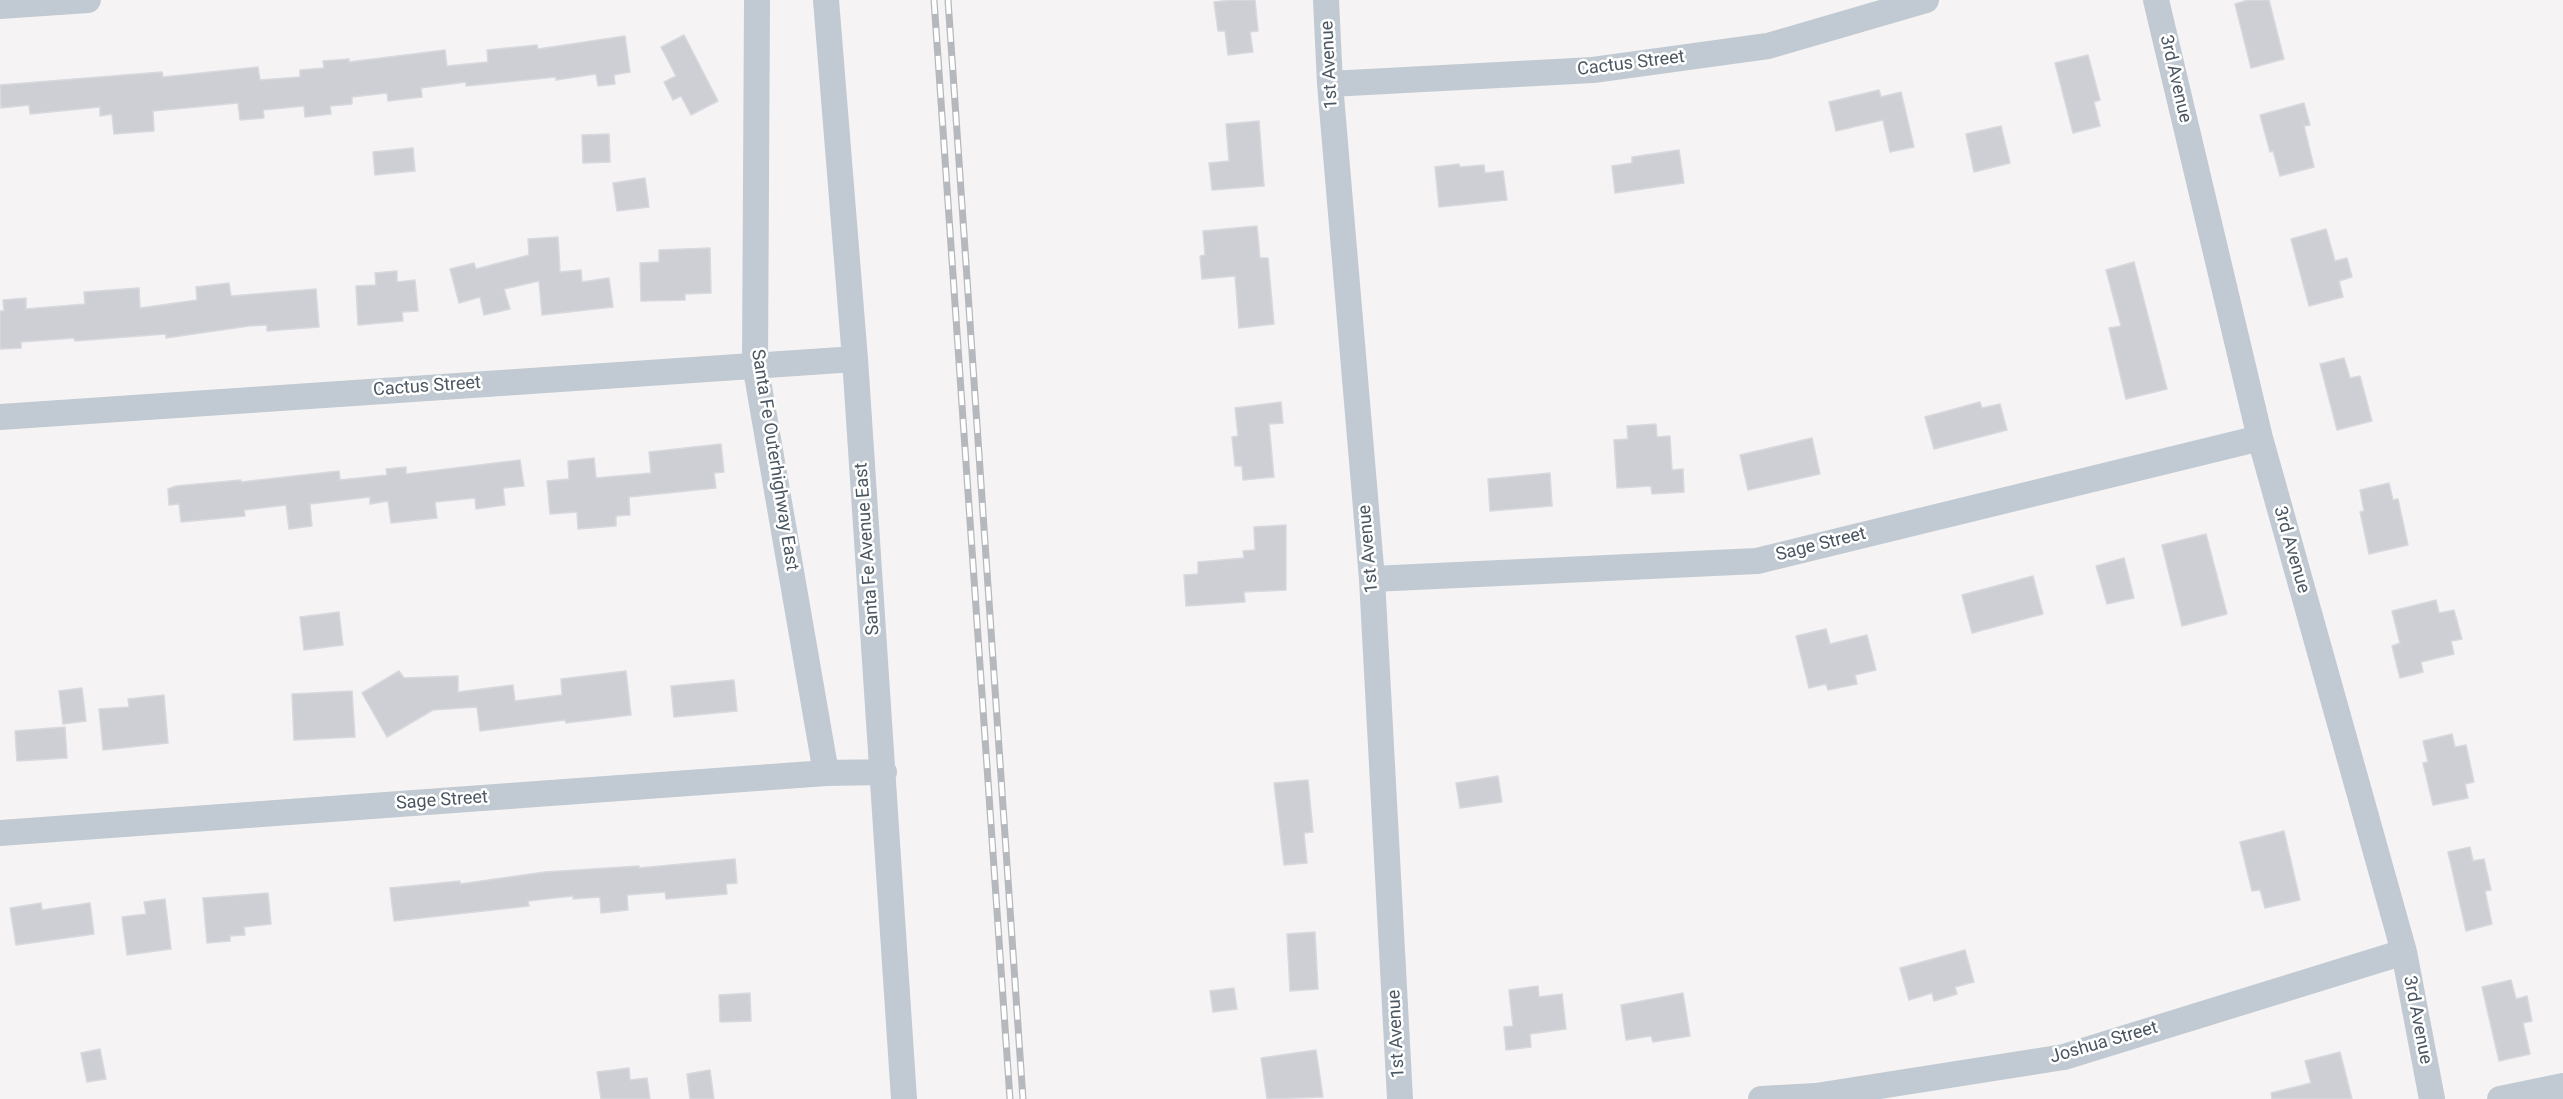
<!DOCTYPE html>
<html>
<head>
<meta charset="utf-8">
<style>
	body { margin:0 }
	canvas { display:block; background:#f5f3f3 }
</style>
</head>
<body>
<canvas width="2563" height="1099"></canvas>
<script>
const context = document.querySelector('canvas').getContext('2d');
context.lineJoin = 'round';
function fill(path, color) {
  context.fillStyle = color;
  context.fill(path, 'evenodd');
}
function shape(rows) {
  const path = new Path2D();
  for (const r of rows) {
    path.moveTo(r[0], r[1]);
    for (let i = 2; i < r.length; i += 2) path.lineTo(r[i], r[i + 1]);
  }
  return path;
}
function strokePath(path, color, width, dash) {
  context.strokeStyle = color;
  context.lineWidth = width;
  context.lineCap = dash ? 'butt' : 'round';
  context.setLineDash(dash || []);
  context.stroke(path);
}
function drawText(font, color, halo, rows, align = 'center') {
  context.font = font + ' Roboto,sans-serif';
  context.lineWidth = 5;
  context.setLineDash([]);
  context.textBaseline = 'middle';
  context.strokeStyle = halo;
  context.fillStyle = color;
  for (const [text, x, y, turn = 0] of rows) {
    context.save();
    context.translate(x, y);
    context.rotate((+turn || 0) * Math.PI / 180);
    context.textAlign = isNaN(turn) ? turn : align;
    if (halo) context.strokeText(text, 0, 0);
    context.fillText(text, 0, 0);
    context.restore();
  }
}
const building = shape([
	[1232,0,1255,0,1258,31,1250,32,1253,52,1228,55,1225,31,1218,31,1214,2,1232,0],
	[2248,0,2269,0,2284,59,2251,68,2235,4,2248,0],
	[684,35,718,101,691,115,681,96,673,100,664,82,676,76,661,47,684,35],
	[625,36,630,72,614,75,615,84,598,86,596,74,556,80,556,77,466,86,466,82,421,88,422,97,388,101,387,93,352,97,352,104,330,106,331,114,305,117,304,106,263,110,264,118,240,120,238,103,153,111,154,131,114,134,112,114,100,116,100,107,30,114,29,105,1,108,0,85,162,72,163,77,258,67,260,80,300,77,300,70,324,68,323,61,349,59,349,62,445,50,447,66,488,62,487,50,537,45,538,49,625,36],
	[2088,55,2100,100,2094,102,2100,126,2073,133,2055,63,2088,55],
	[1879,90,1881,97,1901,92,1914,147,1890,152,1883,120,1836,131,1829,102,1879,90],
	[2304,103,2310,125,2304,126,2314,167,2280,176,2273,151,2270,152,2260,115,2304,103],
	[1259,121,1264,186,1212,190,1209,163,1229,161,1226,124,1259,121],
	[2001,126,2010,163,1974,172,1966,134,2001,126],
	[609,134,610,162,583,163,582,135,609,134],
	[413,148,415,171,375,175,373,152,413,148],
	[1679,150,1684,183,1615,193,1612,166,1632,163,1632,157,1679,150],
	[1459,164,1460,167,1484,165,1485,173,1503,171,1507,200,1439,207,1435,167,1459,164],
	[645,178,649,207,617,211,613,183,645,178],
	[1257,226,1260,258,1268,258,1274,324,1239,328,1235,276,1202,279,1200,256,1205,255,1203,231,1257,226],
	[2326,229,2335,261,2347,258,2352,277,2339,281,2343,297,2309,306,2291,239,2326,229],
	[558,237,560,272,581,270,582,282,609,278,613,307,542,315,539,281,504,289,510,309,484,315,480,297,459,303,450,269,474,263,476,269,529,255,528,239,558,237],
	[710,248,711,293,685,294,685,300,641,301,640,263,659,262,659,250,710,248],
	[2134,262,2167,389,2126,399,2109,328,2121,326,2106,270,2134,262],
	[397,271,397,282,415,280,418,311,402,312,403,321,358,325,356,286,376,285,375,273,397,271],
	[229,283,231,296,316,289,319,327,267,331,267,325,249,326,166,338,166,334,75,341,74,338,21,342,21,348,0,349,0,311,4,311,3,300,26,298,26,309,85,304,84,292,139,288,140,308,197,300,196,287,229,283],
	[2344,358,2350,378,2360,376,2372,421,2337,430,2320,364,2344,358],
	[1281,402,1283,423,1269,424,1274,477,1243,480,1242,466,1235,466,1232,437,1238,436,1235,408,1281,402],
	[1980,402,1982,408,2000,404,2007,430,1934,449,1925,417,1980,402],
	[1656,424,1657,437,1670,436,1672,470,1683,469,1684,492,1652,494,1651,486,1617,488,1614,440,1628,439,1627,426,1656,424],
	[1812,438,1820,474,1748,490,1740,455,1812,438],
	[721,444,724,472,714,473,716,488,629,497,630,515,616,516,616,526,578,529,577,512,550,514,547,481,569,479,568,461,594,458,596,478,651,473,649,452,721,444],
	[520,460,524,486,503,488,505,505,476,509,475,498,435,502,437,518,391,523,388,501,370,504,370,497,310,504,312,526,289,529,286,505,244,510,245,516,181,522,179,504,169,505,168,489,176,486,241,480,241,482,339,471,340,480,387,475,386,469,406,467,406,474,520,460],
	[1550,473,1552,506,1490,511,1488,479,1550,473],
	[2389,483,2393,500,2398,499,2408,545,2369,554,2360,512,2364,511,2360,490,2389,483],
	[1286,525,1286,590,1244,592,1245,602,1186,606,1184,575,1198,574,1198,562,1244,558,1243,551,1255,550,1254,527,1286,525],
	[2206,534,2227,614,2182,626,2162,545,2206,534],
	[2124,558,2134,598,2107,604,2096,566,2124,558],
	[2033,576,2043,614,1972,633,1962,595,2033,576],
	[2436,600,2439,613,2454,610,2462,639,2451,641,2454,654,2421,662,2423,672,2400,678,2392,646,2400,643,2392,611,2436,600],
	[339,612,343,645,304,650,300,617,339,612],
	[1826,629,1830,644,1867,635,1876,670,1855,675,1857,684,1828,690,1826,684,1809,688,1796,636,1826,629],
	[399,671,404,678,458,676,458,692,513,685,515,701,562,695,561,679,626,671,631,715,566,723,565,720,480,731,477,707,433,710,387,737,362,693,399,671],
	[734,680,737,711,674,717,671,686,734,680],
	[82,688,86,721,63,724,59,691,82,688],
	[352,691,355,737,294,740,292,694,352,691],
	[164,695,168,743,103,750,99,709,129,707,128,699,164,695],
	[65,727,67,758,17,761,15,731,65,727],
	[2452,734,2455,747,2466,745,2474,782,2465,784,2468,798,2433,805,2423,763,2428,762,2423,741,2452,734],
	[1498,776,1502,802,1460,808,1456,783,1498,776],
	[1308,780,1313,832,1304,833,1307,863,1284,865,1274,783,1308,780],
	[2284,831,2300,900,2265,908,2260,890,2252,891,2240,842,2284,831],
	[2470,847,2473,861,2484,859,2491,890,2485,891,2492,924,2466,931,2448,852,2470,847],
	[735,859,737,883,726,884,727,894,666,899,665,892,627,895,628,910,601,913,600,897,573,899,573,896,528,901,529,906,394,921,390,888,460,881,460,884,545,872,639,866,639,868,735,859],
	[268,893,271,924,244,927,245,935,230,936,230,941,207,943,203,898,268,893],
	[165,899,171,949,127,955,122,917,146,914,144,902,165,899],
	[41,903,42,910,90,903,94,934,16,945,10,908,41,903],
	[1315,932,1318,989,1290,991,1287,934,1315,932],
	[1965,950,1974,982,1955,987,1957,994,1934,1001,1932,993,1909,1000,1900,968,1965,950],
	[2511,980,2516,999,2527,996,2532,1021,2523,1023,2530,1054,2499,1061,2482,987,2511,980],
	[1538,986,1539,997,1562,994,1566,1029,1530,1034,1531,1047,1506,1050,1504,1027,1513,1026,1509,990,1538,986],
	[1234,988,1237,1009,1213,1012,1210,991,1234,988],
	[750,993,751,1021,720,1022,719,995,750,993],
	[1683,993,1690,1036,1653,1042,1651,1036,1626,1040,1621,1005,1683,993],
	[100,1049,106,1079,87,1082,81,1053,100,1049],
	[1316,1050,1323,1097,1267,1099,1261,1058,1316,1050],
	[2340,1052,2352,1099,2272,1099,2271,1093,2311,1083,2305,1061,2340,1052],
	[629,1068,630,1080,647,1078,650,1099,601,1099,597,1072,629,1068],
	[710,1070,714,1099,690,1099,687,1074,710,1070]
]);
fill(building, '#cdcfd5');
strokePath(building, '#d7d9de', 1.5);
strokePath(shape([
	[757,0,755,364,826,773],
	[826,0,855,359,904,1099],
	[1326,0,1330,84,1372,579,1400,1099],
	[2156,0,2260,438,2404,952,2432,1099],
	[0,6,88,0],
	[1330,84,1593,70,1768,46,1926,0],
	[0,417,855,359],
	[1372,579,1757,561,2260,438],
	[0,833,826,773,884,772],
	[1761,1099,1816,1096,2064,1057,2404,952],
	[2500,1099,2563,1086]
]), '#c1cad2', 26);
const rail = shape([
	[934,0,1010,1099],
	[948,0,1023,1099]
]);
strokePath(rail, '#b5b8bd', 7);
strokePath(rail, '#fff', 4.5, [14]);
drawText('18px', '#4a5661', '#fff', [
	["Cactus Street",1631,64,-7],
	["1st Avenue",1330,65,-93],
	["3rd Avenue",2175,79,77],
	["Cactus Street",427,387,-4],
	["Santa Fe Outerhighway East",774,460,81],
	["Sage Street",1821,545,-14],
	["Santa Fe Avenue East",868,549,-94],
	["1st Avenue",1369,549,-95],
	["3rd Avenue",2291,550,74],
	["Sage Street",442,801,-4],
	["3rd Avenue",2417,1020,79],
	["1st Avenue",1397,1034,-93],
	["Joshua Street",2104,1043,-16]
]);
</script>
</body>
</html>
